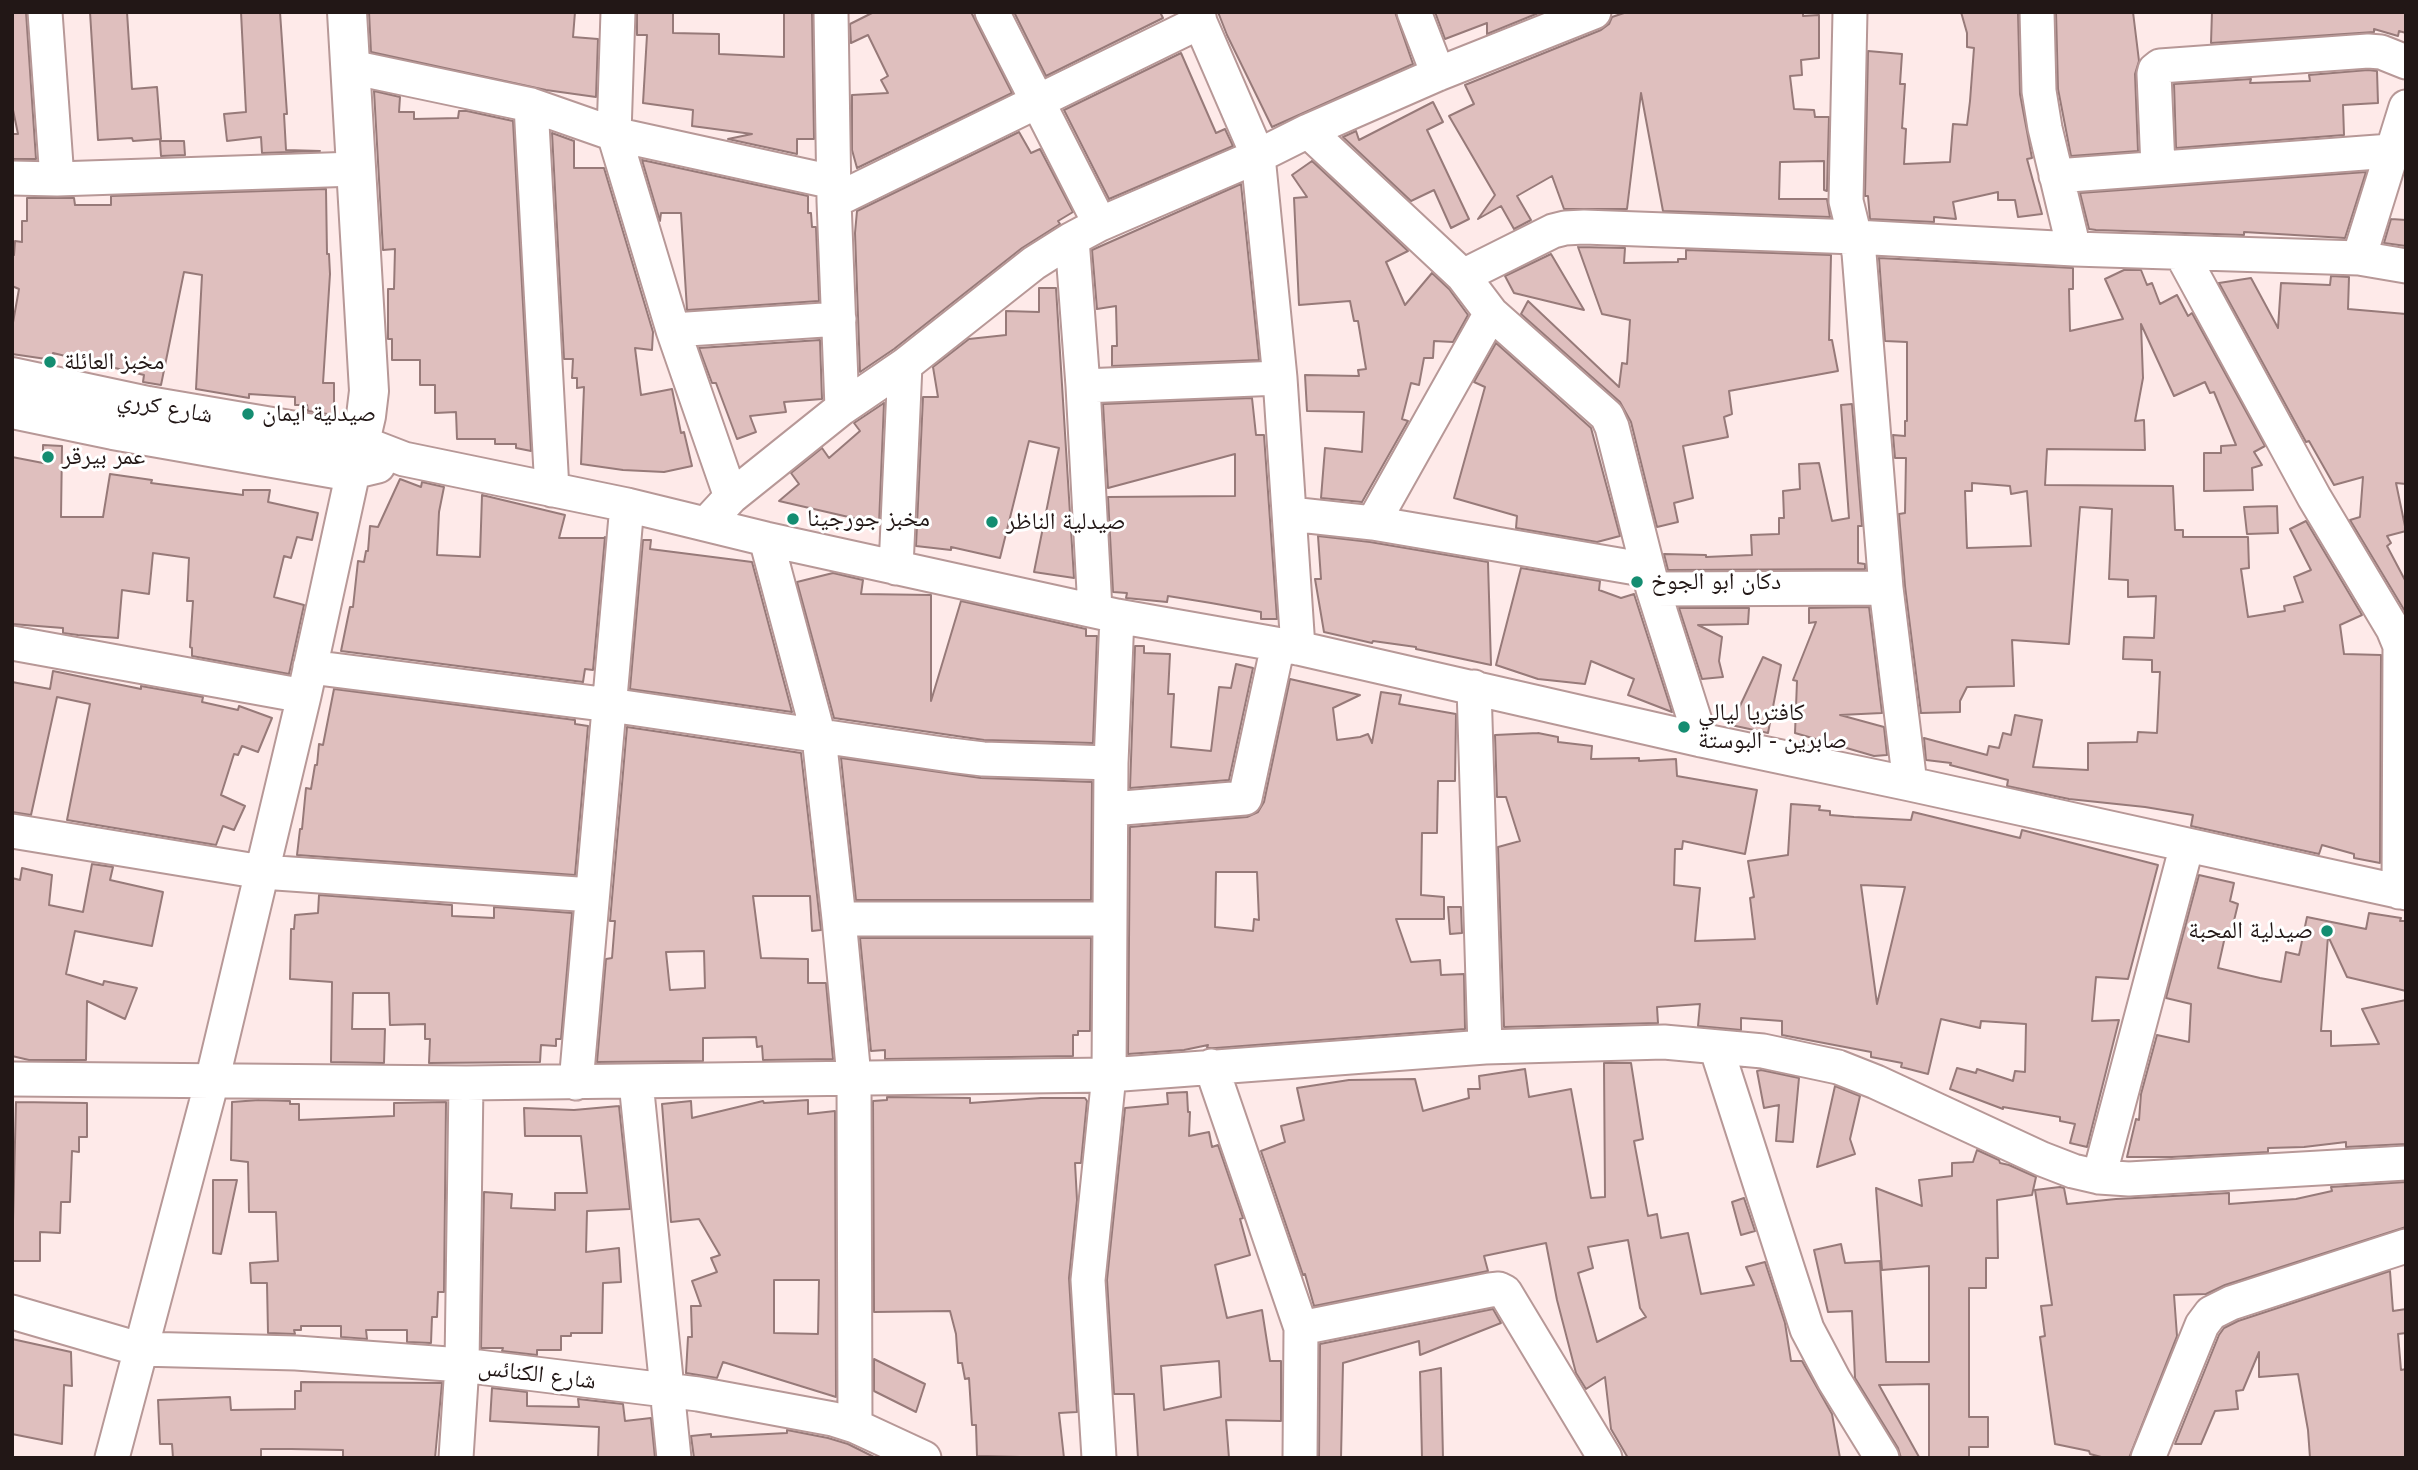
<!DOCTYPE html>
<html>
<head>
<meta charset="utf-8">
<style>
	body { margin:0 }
	#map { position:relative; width:2418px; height:1470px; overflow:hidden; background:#feeae9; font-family:Arial,sans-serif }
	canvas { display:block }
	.frame { position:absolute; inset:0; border:14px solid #221716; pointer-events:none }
</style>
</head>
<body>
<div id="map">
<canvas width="2418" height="1470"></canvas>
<div class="frame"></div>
</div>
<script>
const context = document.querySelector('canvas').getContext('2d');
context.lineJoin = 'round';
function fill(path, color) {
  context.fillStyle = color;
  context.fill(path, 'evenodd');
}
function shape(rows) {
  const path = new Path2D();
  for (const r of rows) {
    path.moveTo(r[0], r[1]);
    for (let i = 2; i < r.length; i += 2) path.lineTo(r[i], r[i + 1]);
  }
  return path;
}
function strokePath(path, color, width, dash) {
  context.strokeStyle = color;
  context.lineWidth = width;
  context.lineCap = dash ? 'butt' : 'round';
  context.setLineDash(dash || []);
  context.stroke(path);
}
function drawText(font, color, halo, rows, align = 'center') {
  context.font = font + ' Arial,"Noto Naskh Arabic",sans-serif';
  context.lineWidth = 6;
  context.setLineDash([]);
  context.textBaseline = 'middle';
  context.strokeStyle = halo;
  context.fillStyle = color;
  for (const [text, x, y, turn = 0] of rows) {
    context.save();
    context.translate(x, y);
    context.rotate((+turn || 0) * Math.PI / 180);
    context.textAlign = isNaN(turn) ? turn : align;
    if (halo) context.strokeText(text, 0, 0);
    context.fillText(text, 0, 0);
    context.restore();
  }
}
const building = shape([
	[12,12,26,12,36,159,12,159,12,134,18,134,12,105,12,12],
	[90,12,127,12,132,89,157,87,161,139,133,141,132,138,98,140,90,12],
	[241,12,280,12,287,114,284,114,286,150,320,151,262,153,261,137,227,141,224,114,246,112,241,12],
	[369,12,575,12,573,37,598,39,596,97,546,90,371,52,369,12],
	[637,12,673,12,673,33,719,34,719,54,784,57,784,12,812,12,814,139,797,139,797,154,728,139,752,134,692,126,693,110,643,103,647,35,637,35,637,12],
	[874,12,971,12,1012,93,857,168,852,150,852,95,888,93,881,80,888,76,868,35,851,43,850,24,874,12],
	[1014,12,1160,12,1163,18,1046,76,1014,12],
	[1218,12,1395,12,1413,64,1272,127,1227,35,1218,12],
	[1435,12,1541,12,1487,34,1487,23,1445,39,1435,12],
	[1627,12,1803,12,1803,16,1819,15,1819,58,1801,60,1802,75,1790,76,1794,109,1814,110,1815,117,1829,117,1827,191,1824,190,1824,161,1780,162,1779,199,1827,199,1830,217,1663,211,1641,93,1627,209,1564,209,1552,176,1517,196,1531,220,1514,229,1501,206,1478,219,1495,195,1449,116,1474,104,1465,85,1601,30,1609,24,1612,17,1627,12],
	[1961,12,2018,12,2020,94,2032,158,2027,159,2042,214,2018,217,2015,200,1998,200,1998,192,1953,202,1956,219,1934,217,1934,222,1870,219,1868,196,1865,196,1868,51,1902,54,1900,84,1905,84,1902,128,1906,129,1904,164,1950,162,1953,124,1967,125,1970,101,1974,48,1967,47,1967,33,1961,12],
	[2056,12,2133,12,2139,61,2135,74,2138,151,2071,156,2058,89,2056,12],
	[2212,12,2406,12,2406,33,2399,31,2398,36,2374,29,2374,32,2211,43,2212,12],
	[1181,53,1216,133,1225,129,1233,146,1109,199,1064,110,1181,53],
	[2368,70,2377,71,2378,103,2343,105,2344,135,2176,148,2174,84,2251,79,2250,83,2310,81,2309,75,2368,70],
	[374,91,400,97,399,112,414,112,414,119,458,118,459,111,467,111,513,121,531,451,516,448,516,444,495,444,495,439,457,439,456,412,435,413,435,385,420,385,420,360,392,360,392,339,388,339,388,289,394,289,395,249,383,250,374,91],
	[1433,102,1443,122,1427,130,1469,219,1451,228,1434,190,1411,201,1343,137,1356,131,1359,140,1433,102],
	[1019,132,1031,153,1040,149,1073,212,1058,221,1060,224,1022,248,894,349,860,372,855,233,857,211,1019,132],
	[552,133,574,141,574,168,604,168,653,332,652,350,635,348,641,395,672,389,681,433,684,432,692,466,664,472,623,470,581,464,584,387,577,388,577,378,572,378,573,359,564,359,552,133],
	[160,141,184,141,185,155,161,156,160,141],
	[642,160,808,196,808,213,811,213,812,227,816,227,819,301,687,310,681,213,661,213,660,221,642,160],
	[1312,161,1408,251,1386,262,1405,305,1432,273,1449,289,1468,315,1453,342,1434,341,1433,358,1424,358,1419,385,1411,383,1402,419,1408,421,1362,502,1321,498,1325,448,1362,452,1364,412,1307,411,1305,375,1359,376,1358,370,1366,369,1358,321,1354,321,1350,301,1299,305,1294,198,1307,197,1292,175,1312,161],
	[2366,172,2345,238,2244,232,2244,235,2096,230,2089,229,2080,193,2366,172],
	[1241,184,1259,360,1112,366,1112,346,1117,346,1116,306,1097,309,1092,250,1241,184],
	[326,189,327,254,329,254,330,274,323,383,334,383,334,415,308,411,307,405,295,405,295,397,249,394,249,398,196,389,202,275,184,272,161,385,143,382,144,375,53,353,53,360,12,354,12,328,19,289,12,286,12,254,14,255,15,241,22,242,22,221,27,221,27,198,74,198,75,205,111,205,111,196,326,189],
	[2391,219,2406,220,2406,246,2384,243,2391,219],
	[1578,247,1625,248,1624,263,1678,262,1678,259,1686,259,1686,250,1831,255,1829,340,1832,340,1838,371,1729,391,1732,414,1724,417,1728,437,1683,446,1693,498,1674,503,1678,522,1657,527,1631,422,1620,402,1521,314,1528,301,1619,387,1622,363,1627,364,1630,320,1602,314,1578,247],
	[1551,254,1584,310,1514,293,1505,276,1551,254],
	[1879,258,2073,268,2073,289,2069,289,2070,331,2123,319,2105,279,2124,270,2141,270,2147,285,2152,283,2160,304,2177,295,2188,316,2192,313,2265,446,2254,452,2262,465,2252,468,2253,490,2204,491,2204,453,2221,453,2221,446,2236,445,2214,392,2210,393,2205,382,2174,396,2141,324,2143,378,2135,421,2144,420,2145,450,2047,449,2045,485,2173,486,2175,530,2183,530,2183,537,2248,537,2249,568,2241,569,2248,617,2285,611,2284,606,2303,602,2294,577,2311,570,2290,529,2306,521,2362,615,2340,625,2344,654,2381,655,2380,863,2354,858,2354,854,2322,845,2319,854,2191,826,2193,815,2145,807,2069,799,2007,786,2008,780,1950,765,1951,763,1926,760,1924,738,1987,755,1989,746,1999,748,2003,733,2011,735,2015,715,2042,720,2033,767,2088,770,2088,743,2137,742,2138,732,2157,733,2160,672,2152,672,2152,660,2123,659,2124,637,2154,638,2156,596,2128,597,2128,580,2109,579,2112,509,2080,507,2069,644,2012,640,2014,686,1967,687,1960,701,1960,712,1921,713,1905,586,1899,514,1905,513,1906,458,1895,458,1893,435,1905,436,1905,421,1907,421,1907,342,1885,341,1879,258],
	[1972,483,2010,486,2011,494,2027,491,2031,546,1967,548,1965,491,1972,491,1972,483],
	[2331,276,2349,277,2348,309,2406,314,2406,484,2396,483,2406,531,2387,536,2391,543,2387,546,2406,582,2406,613,2350,520,2360,517,2363,477,2334,485,2309,441,2306,442,2219,283,2251,278,2278,328,2281,283,2330,285,2331,276],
	[1039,288,1056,288,1074,578,1034,572,1059,448,1029,441,1000,558,951,547,951,550,916,546,923,397,938,397,933,367,969,339,1006,335,1006,311,1039,312,1039,288],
	[820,340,822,399,784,402,786,412,750,416,756,432,737,439,716,383,712,383,699,348,820,340],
	[1496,343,1591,428,1620,536,1597,542,1516,528,1517,516,1454,498,1485,387,1474,382,1496,343],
	[1252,398,1256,435,1264,435,1277,619,1261,619,1261,612,1211,603,1168,596,1167,602,1126,598,1127,593,1113,592,1108,497,1235,496,1235,454,1108,488,1103,404,1252,398],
	[884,403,879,524,779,501,799,484,791,473,822,448,829,458,860,431,854,423,884,403],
	[1852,404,1862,526,1858,526,1858,563,1865,564,1865,569,1668,570,1664,554,1706,555,1706,557,1752,555,1751,535,1779,534,1779,518,1784,518,1783,491,1800,489,1799,464,1819,463,1832,521,1849,518,1841,405,1852,404],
	[43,445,62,446,61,517,103,517,110,474,152,480,151,483,243,495,243,490,270,490,268,502,318,513,312,540,297,537,291,558,284,556,274,597,304,605,289,674,192,656,192,648,190,647,193,601,187,601,189,558,153,553,149,594,122,590,118,638,78,635,63,633,63,628,12,624,12,457,43,463,43,445],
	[400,479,421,487,422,482,444,487,439,512,437,555,480,557,482,495,565,515,559,538,604,538,605,537,593,670,585,669,583,682,341,651,350,607,353,607,358,561,364,562,366,551,368,551,370,526,378,527,400,479],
	[2277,506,2278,533,2247,534,2244,507,2277,506],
	[1318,536,1370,542,1488,562,1491,665,1416,649,1416,647,1373,641,1372,643,1324,632,1315,579,1321,579,1318,536],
	[643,540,651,540,650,549,752,562,792,712,630,689,643,540],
	[1521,568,1600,581,1599,590,1621,598,1634,594,1672,712,1628,695,1634,679,1591,661,1585,684,1538,679,1496,665,1521,568],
	[833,573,863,580,861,594,931,595,931,701,961,601,1086,629,1086,636,1097,636,1093,743,984,740,834,718,797,582,833,573],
	[1869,607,1882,713,1840,715,1884,727,1887,755,1874,756,1795,733,1797,681,1793,680,1816,622,1809,623,1809,608,1869,607],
	[1679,608,1749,608,1748,624,1698,625,1722,637,1719,661,1723,677,1702,679,1679,608],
	[1135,646,1144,646,1144,653,1170,654,1168,694,1174,694,1171,747,1211,751,1219,687,1231,688,1236,664,1253,668,1229,780,1130,788,1135,646],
	[1763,657,1781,665,1768,733,1731,725,1763,657],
	[53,671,141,689,141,686,203,697,202,702,238,710,239,706,272,718,258,752,242,746,238,755,234,754,221,795,245,806,234,830,223,826,216,845,67,820,90,704,57,697,31,815,12,812,12,682,50,689,53,671],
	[1290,679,1360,695,1333,708,1337,740,1360,737,1368,734,1372,743,1381,692,1401,695,1399,704,1456,714,1455,781,1438,781,1437,833,1422,833,1421,895,1444,897,1444,919,1396,919,1411,962,1440,960,1441,975,1464,974,1465,1029,1216,1048,1207,1048,1208,1045,1184,1050,1128,1054,1130,827,1247,817,1258,812,1264,802,1290,679],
	[1216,872,1257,872,1259,920,1254,919,1253,931,1215,927,1216,872],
	[334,689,575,720,575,724,588,726,575,875,297,855,300,829,302,829,306,788,311,789,315,765,317,765,319,744,323,745,334,689],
	[627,727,801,753,821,930,812,931,810,896,753,896,761,958,808,959,808,983,826,983,833,1059,763,1060,762,1046,757,1047,756,1037,703,1038,703,1061,597,1062,606,959,612,958,615,921,610,921,627,727],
	[704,951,705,988,670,990,666,952,704,951],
	[1538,733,1558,737,1558,742,1592,746,1591,759,1639,758,1639,761,1676,759,1677,776,1757,790,1745,854,1683,841,1682,849,1675,849,1674,885,1700,888,1695,941,1755,939,1750,898,1754,897,1748,861,1788,855,1791,804,1820,806,1819,810,1830,811,1830,815,1854,817,1911,820,1913,812,2020,838,2022,830,2158,865,2128,979,2096,977,2092,1021,2119,1020,2087,1147,2070,1143,2075,1124,2060,1121,2060,1117,2003,1107,2003,1109,1950,1089,1957,1068,1976,1073,1977,1069,2013,1081,2015,1071,2025,1072,2026,1024,1981,1021,1980,1028,1941,1019,1928,1074,1901,1067,1902,1063,1871,1057,1871,1052,1782,1035,1782,1021,1741,1018,1741,1030,1698,1026,1700,1004,1657,1007,1658,1023,1504,1027,1498,847,1520,841,1506,797,1497,797,1495,735,1538,733],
	[1861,885,1905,887,1877,1004,1861,885],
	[841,758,981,778,1092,782,1091,900,856,900,841,758],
	[92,864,113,867,110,880,163,892,152,946,75,931,66,974,103,985,104,981,137,988,125,1019,87,1001,86,1060,29,1060,12,1056,12,878,20,880,22,868,52,875,49,905,83,912,92,864],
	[2199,875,2234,883,2230,901,2238,904,2231,933,2226,932,2218,968,2260,978,2281,982,2286,952,2299,955,2307,917,2366,929,2369,913,2401,918,2400,921,2406,921,2406,991,2347,977,2328,936,2321,1031,2331,1031,2331,1046,2379,1044,2362,1009,2406,1000,2406,1144,2346,1147,2346,1142,2304,1147,2268,1148,2268,1152,2172,1157,2127,1157,2136,1119,2139,1120,2141,1094,2157,1035,2189,1042,2191,1004,2166,998,2199,875],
	[319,895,452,905,452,916,494,918,494,907,572,913,561,1039,556,1039,556,1046,541,1045,540,1062,429,1063,430,1039,425,1039,425,1024,390,1025,389,993,353,993,352,1029,385,1029,384,1063,331,1062,332,982,290,979,291,929,294,929,295,915,318,913,319,895],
	[1448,907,1461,907,1462,933,1450,934,1448,907],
	[860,938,1091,938,1090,1031,1078,1031,1078,1035,1073,1035,1073,1056,885,1059,885,1050,871,1051,860,938],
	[1604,1063,1631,1063,1643,1139,1634,1141,1648,1216,1657,1214,1661,1238,1688,1233,1701,1294,1754,1285,1746,1267,1765,1262,1785,1323,1791,1361,1802,1361,1832,1414,1840,1458,1628,1458,1611,1429,1605,1377,1586,1389,1576,1373,1557,1300,1546,1243,1484,1256,1488,1271,1314,1306,1305,1274,1303,1275,1261,1151,1285,1142,1281,1126,1304,1120,1297,1088,1349,1080,1415,1079,1423,1111,1469,1098,1468,1089,1480,1089,1479,1076,1525,1069,1529,1097,1571,1089,1591,1198,1605,1197,1604,1063],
	[1628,1240,1640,1308,1646,1317,1597,1342,1578,1273,1593,1268,1588,1247,1628,1240],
	[1761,1070,1799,1078,1793,1142,1776,1141,1779,1105,1764,1108,1757,1071,1761,1070],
	[1835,1086,1860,1096,1850,1139,1855,1154,1817,1167,1835,1086],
	[1187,1092,1188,1112,1190,1112,1189,1136,1209,1132,1212,1147,1218,1145,1243,1218,1240,1219,1250,1255,1215,1265,1227,1318,1262,1310,1270,1361,1281,1361,1281,1421,1226,1420,1229,1458,1138,1458,1134,1394,1114,1394,1107,1280,1125,1108,1168,1104,1167,1093,1187,1092],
	[1219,1361,1221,1397,1164,1410,1161,1366,1219,1361],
	[887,1097,970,1098,970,1103,1041,1098,1085,1098,1087,1101,1081,1163,1075,1163,1077,1200,1069,1278,1077,1412,1059,1413,1064,1458,977,1456,976,1425,972,1425,969,1378,965,1379,962,1363,958,1363,956,1334,950,1311,874,1312,873,1101,887,1100,887,1097],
	[259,1100,290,1101,290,1104,299,1104,299,1120,394,1116,394,1103,446,1102,444,1292,438,1292,437,1317,432,1317,431,1343,407,1342,407,1330,366,1330,367,1339,341,1337,341,1326,301,1326,301,1330,294,1330,295,1334,268,1333,267,1283,251,1283,250,1263,278,1261,276,1212,249,1212,248,1162,231,1160,232,1102,259,1100],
	[808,1100,808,1114,835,1111,836,1397,723,1362,717,1378,686,1373,688,1337,692,1337,691,1306,701,1306,692,1281,717,1272,711,1258,720,1255,699,1219,671,1222,662,1104,691,1101,692,1118,763,1101,764,1103,808,1100],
	[774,1280,819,1280,818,1334,774,1333,774,1280],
	[16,1102,87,1103,87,1137,79,1137,79,1152,72,1151,70,1202,61,1202,60,1233,40,1232,40,1261,12,1261,16,1102],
	[619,1106,630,1209,587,1211,586,1252,619,1248,621,1282,603,1283,602,1333,571,1333,571,1336,561,1336,561,1350,537,1350,537,1355,502,1351,503,1348,481,1348,484,1192,512,1194,511,1208,555,1210,555,1193,587,1193,581,1136,525,1136,524,1108,574,1110,619,1106],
	[1977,1150,1999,1160,2000,1163,2009,1165,2036,1177,2032,1195,1997,1200,1998,1258,1986,1258,1986,1288,1969,1288,1969,1417,1988,1417,1988,1447,1969,1447,1969,1458,1929,1458,1929,1384,1879,1385,1919,1457,1901,1458,1898,1448,1855,1378,1852,1311,1828,1312,1814,1250,1841,1244,1845,1263,1880,1261,1886,1362,1929,1362,1929,1266,1882,1270,1876,1188,1922,1206,1919,1180,1952,1176,1952,1163,1973,1162,1977,1150],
	[213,1180,237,1180,221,1254,213,1253,213,1180],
	[2406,1182,2406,1227,2225,1285,2206,1294,2174,1295,2177,1336,2129,1458,2105,1458,2090,1454,2089,1451,2055,1444,2040,1337,2045,1336,2041,1306,2052,1305,2035,1190,2060,1187,2064,1188,2067,1204,2116,1199,2229,1193,2229,1204,2296,1199,2332,1191,2331,1187,2406,1182],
	[1744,1198,1755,1231,1741,1235,1732,1202,1744,1198],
	[2390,1271,2393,1311,2406,1309,2406,1333,2398,1334,2401,1370,2406,1369,2406,1458,2310,1458,2308,1430,2298,1374,2259,1377,2259,1352,2243,1390,2236,1391,2238,1409,2215,1411,2201,1444,2175,1444,2219,1335,2224,1328,2238,1321,2390,1271],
	[1493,1309,1501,1323,1420,1355,1419,1341,1343,1363,1341,1458,1319,1458,1320,1344,1493,1309],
	[12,1339,71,1352,72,1386,64,1385,62,1444,12,1434,12,1339],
	[874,1359,925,1384,916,1412,874,1391,874,1359],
	[1441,1368,1443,1458,1422,1458,1420,1372,1441,1368],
	[301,1382,442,1383,435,1458,343,1458,343,1450,291,1449,261,1449,261,1458,173,1458,172,1444,160,1444,158,1400,230,1397,231,1410,295,1409,295,1391,301,1391,301,1382],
	[492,1388,527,1392,527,1406,579,1407,578,1399,623,1404,625,1421,651,1418,655,1458,598,1458,599,1427,490,1421,492,1388],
	[787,1430,828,1438,848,1444,876,1458,694,1458,691,1436,711,1434,711,1437,787,1433,787,1430]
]);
fill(building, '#dfbfbe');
strokePath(building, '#977a79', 2);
const minor = shape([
	[45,12,57,179],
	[618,12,614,134,673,330,731,497],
	[831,12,834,201,842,408],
	[992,12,1100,224],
	[1198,12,1200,22,1258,156,1280,378,1298,648],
	[1414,12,1438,74],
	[1850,12,1846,201,1859,253,1886,588,1910,784],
	[2037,12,2039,91,2045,128,2074,249],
	[351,67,531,105,614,134,833,182],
	[531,105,552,490],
	[1308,131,1463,276,1491,313,1607,416,1612,427,1653,589,1701,740],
	[2158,167,2154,74,2155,70,2160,66,2368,51,2381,52,2406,62],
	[2056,176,2391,151],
	[12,178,57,179,356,169],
	[834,201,1200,22],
	[1072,239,1083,386,1095,610],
	[2181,253,2314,497,2393,629,2400,646,2399,892],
	[2359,258,2406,107],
	[1463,276,1553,231,1565,228,1584,227,1855,237,2074,249,2359,258,2406,266],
	[673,330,839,319],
	[1083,386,1280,378],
	[360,442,404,459,627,505,766,539,1117,616,1298,648,1701,740,1910,784,2406,893],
	[1290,514,1373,523,1648,570],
	[707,523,731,497,842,408,905,365,1034,263,1072,239,1100,224,1258,156,1308,131,1438,74,1594,12],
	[1373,523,1491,313],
	[766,539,819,737,839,919,854,1077,855,1426],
	[896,568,905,365],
	[1653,589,1886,588],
	[12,643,304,696],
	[310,667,610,705,950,755,983,759,1111,763],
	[1474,687,1485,1047],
	[1111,809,1245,798,1278,645],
	[12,831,262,872,592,895],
	[839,919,1109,919],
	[1716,1047,1807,1329,1834,1380,1882,1458],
	[1211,1066,1301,1328,1300,1458],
	[12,1079,466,1083,1109,1075,1485,1047,1664,1042,1763,1051,1838,1067,1876,1082,2042,1159,2073,1171,2099,1177,2129,1179,2406,1163],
	[636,1082,674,1458],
	[576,1083,627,505],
	[2099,1177,2187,845],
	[12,1312,139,1349,296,1353,462,1365,698,1394,833,1419,855,1426,924,1458],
	[1301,1328,1490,1290,1499,1289,1505,1292,1605,1458],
	[112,1458,212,1081,304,696,353,472,378,466],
	[456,1458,462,1365,466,1083],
	[1099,1458,1088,1280,1109,1075,1111,763,1117,616],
	[2148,1458,2202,1325,2211,1313,2231,1303,2406,1246]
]);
const major = shape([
	[12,377,148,406,360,442],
	[12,409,113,430,353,472,366,416,369,391,347,12]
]);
strokePath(minor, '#b79897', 37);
strokePath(major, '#b79897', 42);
strokePath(minor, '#fff', 33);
strokePath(major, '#fff', 38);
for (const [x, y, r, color] of [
	[50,362,7,"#148d71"],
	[248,414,7,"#148d71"],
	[48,457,7,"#148d71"],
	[793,519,7,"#148d71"],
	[992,522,7,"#148d71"],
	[1637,582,7,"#148d71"],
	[1684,727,7,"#148d71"],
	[2327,931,7,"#148d71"]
]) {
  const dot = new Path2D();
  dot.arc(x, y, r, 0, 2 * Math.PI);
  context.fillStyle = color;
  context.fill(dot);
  strokePath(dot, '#fff', 2.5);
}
drawText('24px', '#221716', '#fff', [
	["مخبز العائلة",64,362],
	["صيدلية ايمان",262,414],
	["عمر بيرقر",62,457],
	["مخبز جورجينا",807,519],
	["صيدلية الناظر",1006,522],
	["دكان ابو الجوخ",1651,582],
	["كافتريا ليالي",1698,713],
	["صابرين - البوستة",1698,741],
	["صيدلية المحبة",2313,931,"right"]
], 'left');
drawText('24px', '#221716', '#fff', [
	["شارع كرري",165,408,10],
	["شارع الكنائس",537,1375,7]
]);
</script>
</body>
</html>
